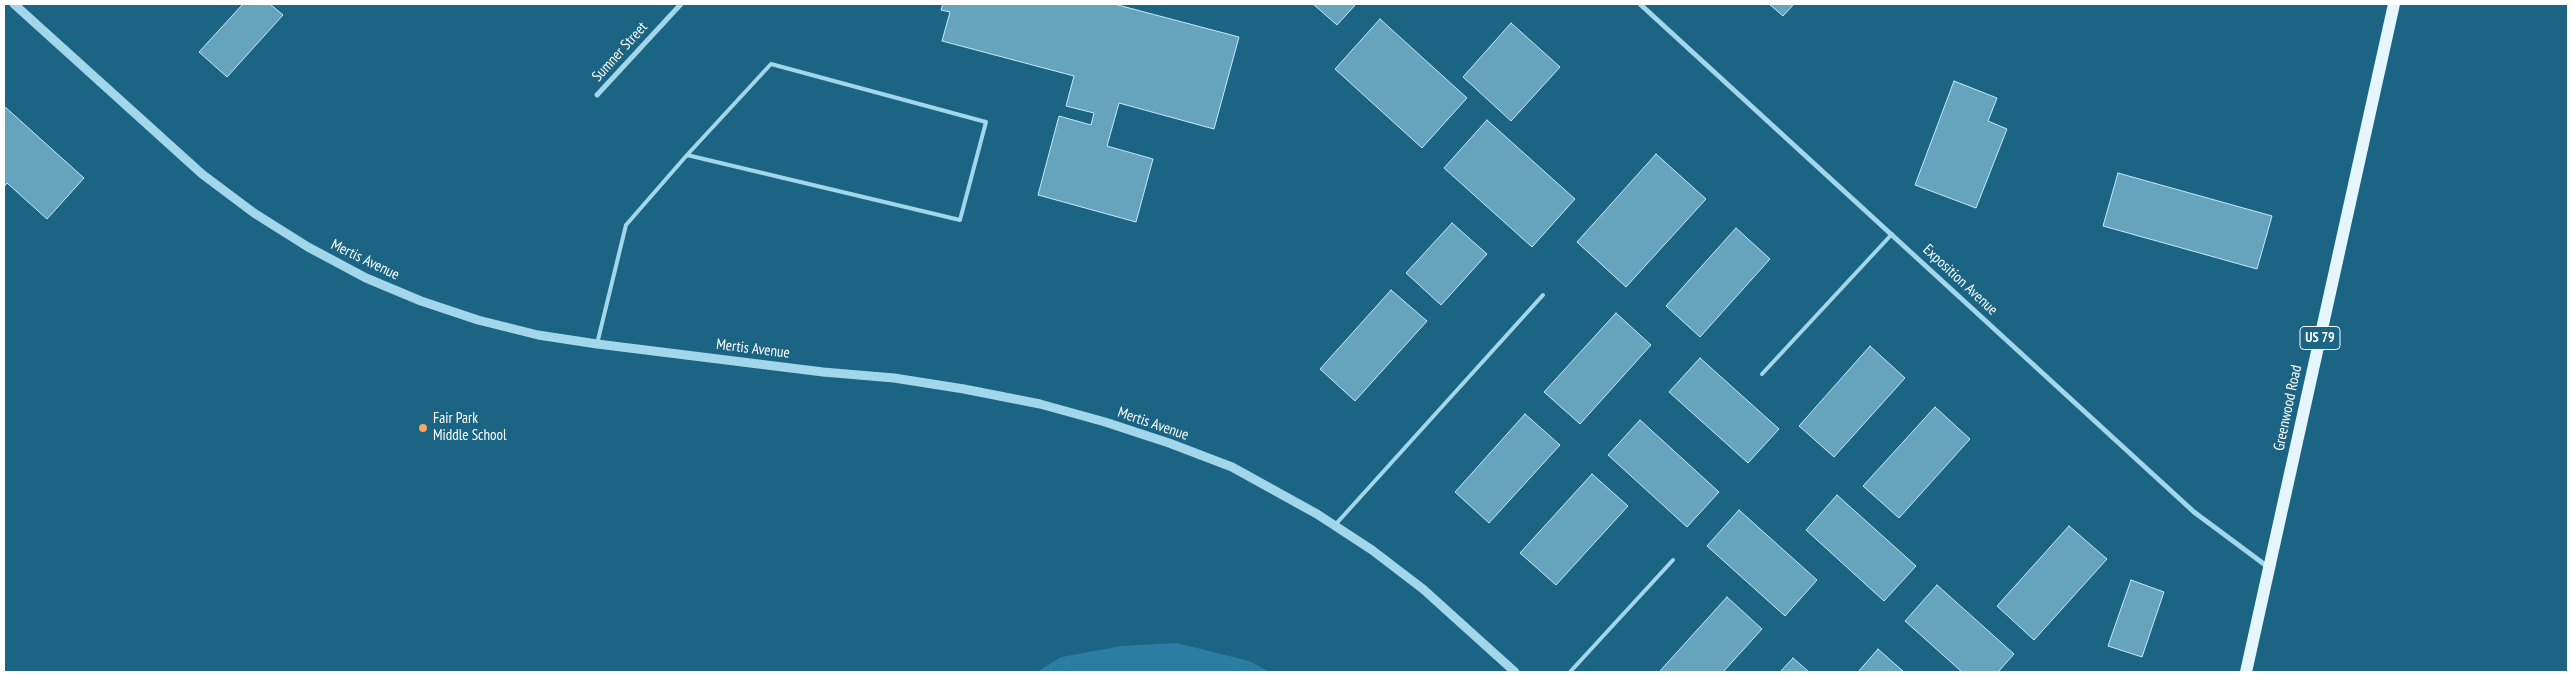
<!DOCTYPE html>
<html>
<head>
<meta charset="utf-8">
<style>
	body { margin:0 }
	#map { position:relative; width:2572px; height:676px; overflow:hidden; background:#1b6484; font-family:"PT Sans Narrow",sans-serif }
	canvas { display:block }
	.frame { position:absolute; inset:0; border:5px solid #fff; pointer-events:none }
</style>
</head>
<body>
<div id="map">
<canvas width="2572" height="676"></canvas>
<div class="frame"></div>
</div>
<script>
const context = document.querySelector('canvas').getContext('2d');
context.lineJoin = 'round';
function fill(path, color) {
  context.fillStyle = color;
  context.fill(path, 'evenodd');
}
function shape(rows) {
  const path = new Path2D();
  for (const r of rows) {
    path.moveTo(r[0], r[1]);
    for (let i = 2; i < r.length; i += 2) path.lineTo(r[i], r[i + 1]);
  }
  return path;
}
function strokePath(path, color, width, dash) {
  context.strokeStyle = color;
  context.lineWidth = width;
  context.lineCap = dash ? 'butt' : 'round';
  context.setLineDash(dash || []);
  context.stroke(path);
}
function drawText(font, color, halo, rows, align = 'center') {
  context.font = font + ' "PT Sans Narrow",sans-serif';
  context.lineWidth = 5;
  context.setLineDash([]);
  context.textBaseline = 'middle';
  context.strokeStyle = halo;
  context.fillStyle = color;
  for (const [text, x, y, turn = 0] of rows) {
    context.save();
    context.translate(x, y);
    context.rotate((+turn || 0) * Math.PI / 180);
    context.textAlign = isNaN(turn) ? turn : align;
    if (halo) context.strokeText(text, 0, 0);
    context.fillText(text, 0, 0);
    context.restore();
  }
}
fill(shape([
	[1177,643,1249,661,1270,672,1037,672,1061,657,1122,646]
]), '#2b7ea1');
const building = shape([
	[243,4,270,4,283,15,227,77,199,52,243,4],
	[943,4,1114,4,1239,37,1214,129,1119,103,1107,146,1153,159,1136,222,1038,195,1059,116,1091,125,1094,113,1066,106,1074,76,942,41,950,12,941,10,943,4],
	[1313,4,1356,4,1337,25,1313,4],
	[1769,4,1794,4,1783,16,1769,4],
	[1380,19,1467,98,1422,148,1335,69,1380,19],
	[1511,23,1560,67,1511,121,1463,77,1511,23],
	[1954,81,1997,98,1988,121,2007,129,1976,208,1915,185,1954,81],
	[4,106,84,178,47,219,7,183,4,187,4,106],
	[1487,120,1575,199,1532,247,1444,168,1487,120],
	[1656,154,1706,199,1626,287,1577,242,1656,154],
	[2118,173,2272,216,2257,269,2103,226,2118,173],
	[1452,223,1487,254,1441,305,1406,273,1452,223],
	[1736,228,1770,259,1700,337,1666,306,1736,228],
	[1391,290,1427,321,1355,401,1320,369,1391,290],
	[1616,313,1651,345,1580,424,1544,392,1616,313],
	[1870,346,1905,378,1834,457,1799,426,1870,346],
	[1700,358,1779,429,1748,463,1669,392,1700,358],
	[1935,407,1970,439,1899,518,1863,486,1935,407],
	[1525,414,1560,445,1489,523,1455,492,1525,414],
	[1640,420,1719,492,1687,527,1608,455,1640,420],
	[1592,474,1628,506,1556,585,1520,553,1592,474],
	[1837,495,1916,566,1884,601,1806,530,1837,495],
	[1739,510,1817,580,1785,616,1707,546,1739,510],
	[2069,526,2107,559,2034,640,1997,606,2069,526],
	[2131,580,2164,592,2142,657,2108,646,2131,580],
	[1937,585,2014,654,1998,672,1962,672,1905,621,1937,585],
	[1727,597,1762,629,1723,672,1659,672,1727,597],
	[1878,649,1904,672,1858,672,1878,649],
	[1793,658,1809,672,1780,672,1793,658]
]);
fill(building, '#66a3bd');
strokePath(building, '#c7eaf8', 1);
strokePath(shape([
	[597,344,626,225,687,155,960,220,986,122,771,64,687,155],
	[1762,374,1892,234],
	[1335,525,1543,295],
	[1570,672,1673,560]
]), '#a2d6eb', 4);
strokePath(shape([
	[1640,4,2194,512,2268,567],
	[597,95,681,4]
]), '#a2d6eb', 5);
strokePath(shape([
	[14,4,202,174,254,213,308,247,366,278,421,301,478,320,538,335,597,344,823,372,894,378,964,389,1040,404,1105,422,1169,443,1232,467,1317,514,1372,550,1423,589,1515,672]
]), '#a2d6eb', 9);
strokePath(shape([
	[2246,672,2394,4]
]), '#e6f6ff', 12);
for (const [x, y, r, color] of [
	[423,428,5,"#fca65f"]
]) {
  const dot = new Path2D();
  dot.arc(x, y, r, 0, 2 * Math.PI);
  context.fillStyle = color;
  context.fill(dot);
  strokePath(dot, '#1b6484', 2);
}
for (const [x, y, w] of [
	[2320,338,40]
]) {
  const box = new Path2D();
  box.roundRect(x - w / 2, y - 11.5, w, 23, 4);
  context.fillStyle = '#1b6484';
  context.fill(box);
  strokePath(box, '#fff', 1);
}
drawText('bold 14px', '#fff', null, [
	["US 79",2320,338]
]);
drawText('15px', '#fff', '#1b6484', [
	["Sumner Street",620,52,-48],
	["Mertis Avenue",365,260,26],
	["Exposition Avenue",1960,280,43],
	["Mertis Avenue",753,349,7],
	["Greenwood Road",2288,408,-78],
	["Mertis Avenue",1153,424,19]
]);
drawText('15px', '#fff', '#1b6484', [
	["Fair Park",433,419],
	["Middle School",433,436]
], 'left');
</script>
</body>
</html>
